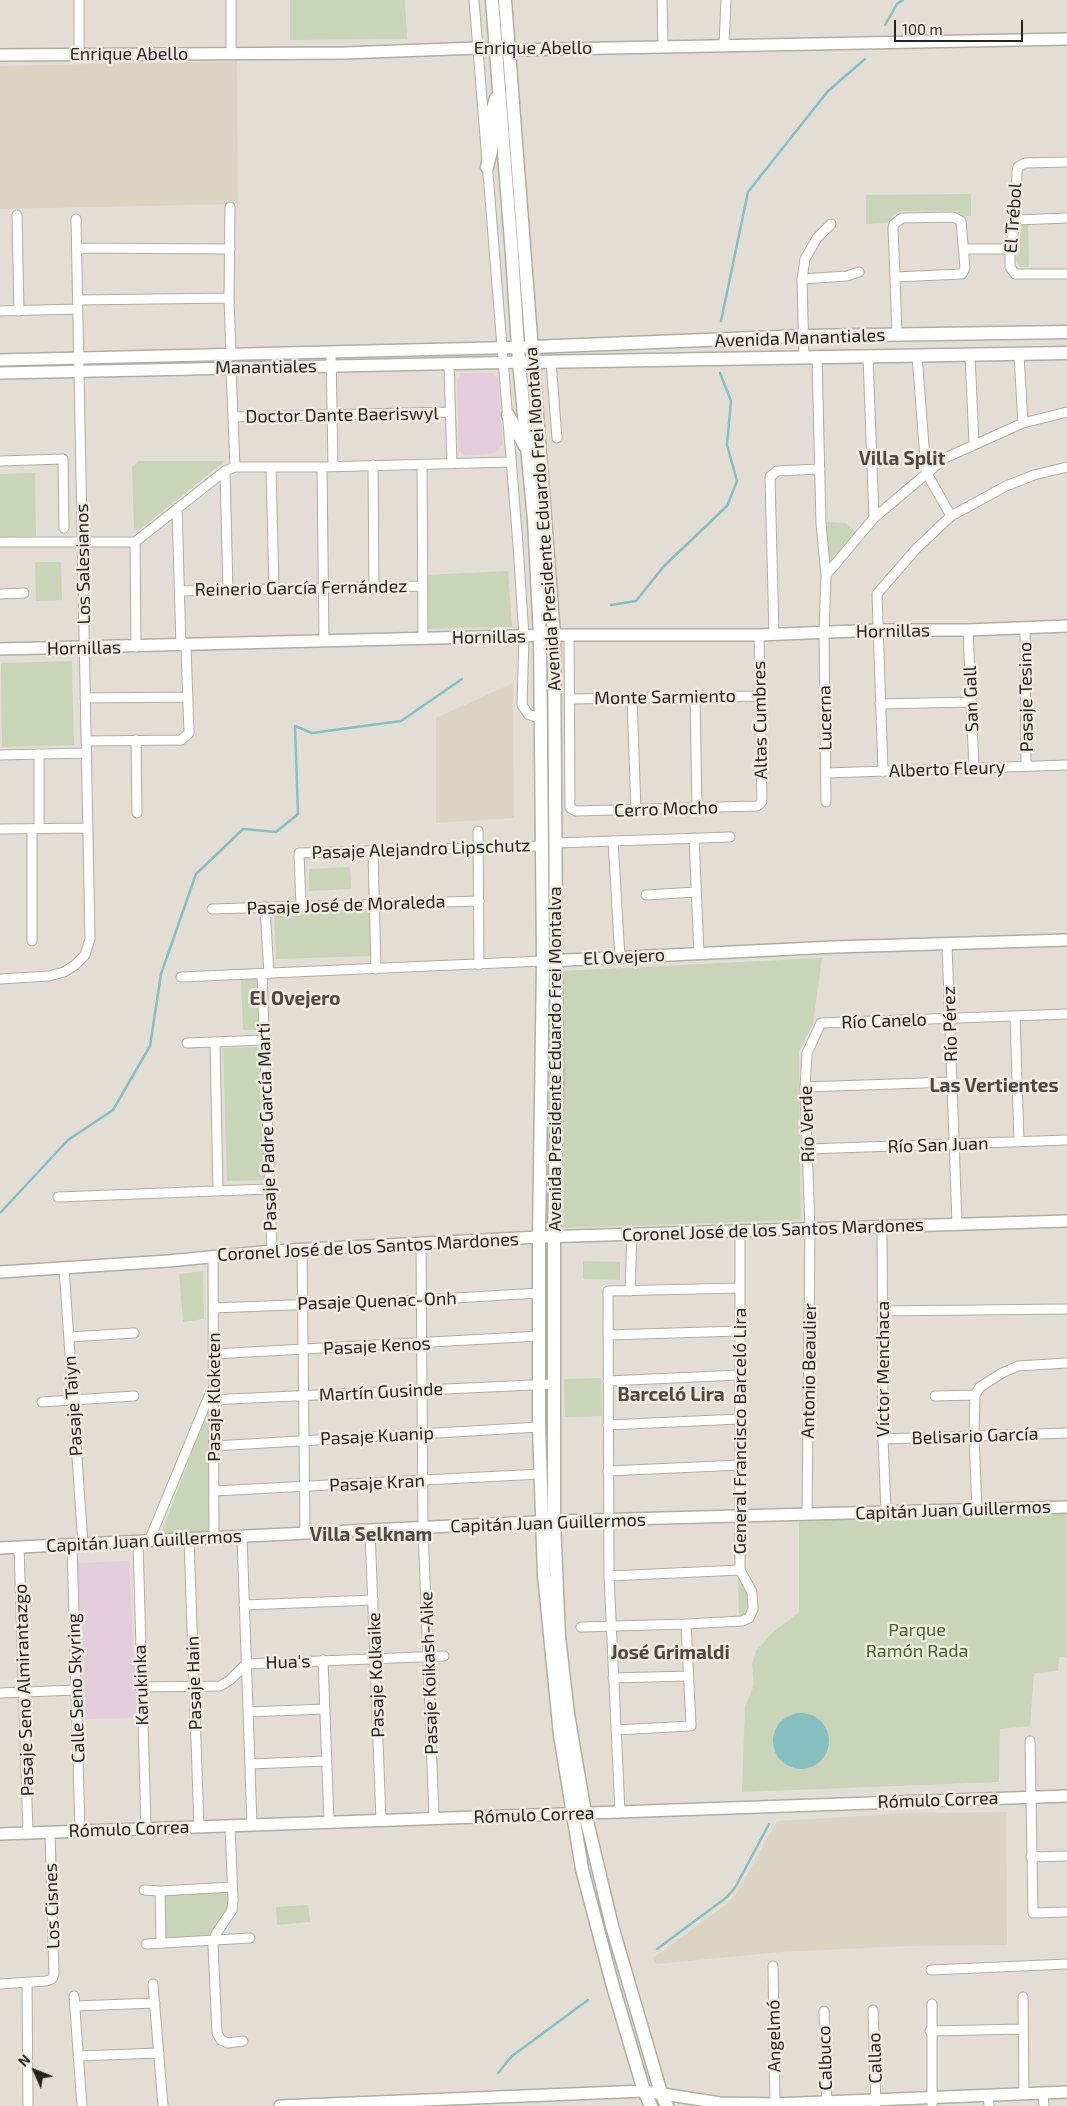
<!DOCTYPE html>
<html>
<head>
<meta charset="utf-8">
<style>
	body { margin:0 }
	#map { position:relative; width:1067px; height:2106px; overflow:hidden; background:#e2ded6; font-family:"Exo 2",sans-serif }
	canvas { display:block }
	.north { position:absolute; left:10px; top:2046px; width:50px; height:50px; -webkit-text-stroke:4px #efebe3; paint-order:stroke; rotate:314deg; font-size:14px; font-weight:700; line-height:20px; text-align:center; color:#262421 }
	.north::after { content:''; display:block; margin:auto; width:18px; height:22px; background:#262421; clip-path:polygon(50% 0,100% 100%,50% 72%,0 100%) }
	.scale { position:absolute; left:894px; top:20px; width:129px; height:22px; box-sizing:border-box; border:2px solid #262421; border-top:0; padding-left:6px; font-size:15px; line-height:18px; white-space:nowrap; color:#262421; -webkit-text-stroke:4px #efebe3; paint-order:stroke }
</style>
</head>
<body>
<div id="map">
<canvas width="1067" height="2106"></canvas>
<div class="north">N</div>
<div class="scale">100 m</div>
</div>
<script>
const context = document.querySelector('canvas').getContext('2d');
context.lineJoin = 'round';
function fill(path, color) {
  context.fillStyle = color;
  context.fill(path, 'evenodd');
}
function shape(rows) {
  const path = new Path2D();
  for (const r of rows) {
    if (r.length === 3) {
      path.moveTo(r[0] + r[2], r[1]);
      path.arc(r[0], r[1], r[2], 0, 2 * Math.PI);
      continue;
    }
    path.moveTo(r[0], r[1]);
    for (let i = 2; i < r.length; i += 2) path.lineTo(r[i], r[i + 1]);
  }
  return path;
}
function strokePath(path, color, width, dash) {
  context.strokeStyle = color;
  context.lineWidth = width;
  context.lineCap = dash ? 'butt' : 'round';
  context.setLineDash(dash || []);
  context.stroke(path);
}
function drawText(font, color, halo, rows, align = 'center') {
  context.font = font + ' "Exo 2",sans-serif';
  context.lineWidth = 5;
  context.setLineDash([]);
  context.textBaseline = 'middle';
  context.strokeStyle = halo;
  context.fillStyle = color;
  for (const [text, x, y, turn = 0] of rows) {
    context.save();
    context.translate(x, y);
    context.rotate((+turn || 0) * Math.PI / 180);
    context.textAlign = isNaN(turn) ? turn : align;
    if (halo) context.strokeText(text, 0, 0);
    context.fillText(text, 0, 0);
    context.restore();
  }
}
fill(shape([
	[237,61,238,204,0,209,0,66],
	[513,683,514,818,436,823,436,718],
	[1006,1812,1007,1945,909,1946,781,1952,656,1964,653,1958,725,1905,737,1893,777,1821,908,1813]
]), '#dbd4c5');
fill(shape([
	[461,373,491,373,498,378,503,444,495,453,465,456,459,451,457,380],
	[129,1561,137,1718,80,1719,76,1563]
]), '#e3cdda');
fill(shape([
	[290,0,405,0,407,39,290,40],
	[971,194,971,216,964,216,957,211,900,211,892,216,888,223,866,224,866,195],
	[1028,224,1029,267,1020,267,1016,260,1022,225],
	[138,461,225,461,139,530,134,530,132,467],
	[35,473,36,536,0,537,0,474],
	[827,522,846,523,857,533,832,562,827,562],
	[35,562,61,562,62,600,36,601],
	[508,571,512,627,427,629,425,575],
	[72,661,74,745,2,747,1,663],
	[350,867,351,889,309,891,309,869],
	[370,910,371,956,276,959,274,913],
	[822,958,813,1024,799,1051,801,1220,562,1228,563,971],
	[259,978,260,1030,243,1030,241,979],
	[261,1047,265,1180,227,1181,223,1048],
	[583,1261,620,1262,620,1280,583,1279],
	[203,1271,204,1319,183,1322,179,1274],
	[601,1378,602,1416,565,1417,564,1379],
	[210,1404,212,1539,159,1539],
	[1067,1510,1067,1657,1059,1657,1058,1671,1034,1673,1030,1726,1000,1729,999,1782,742,1792,745,1707,754,1685,752,1664,756,1651,772,1633,799,1612,799,1519],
	[738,1577,748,1592,748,1614,739,1616],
	[228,1891,228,1906,226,1912,209,1936,168,1939,165,1937,164,1897,165,1894],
	[308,1905,310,1922,277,1925,276,1907]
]), '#c9d4b9');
fill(shape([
	[801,1741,28]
]), '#87c0c1');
strokePath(shape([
	[885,25,897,4,903,0],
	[721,321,748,192,828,91,865,59],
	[611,605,636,601,664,566,727,506,737,481,727,445,731,401,720,373],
	[0,1213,68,1140,113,1110,150,1046,161,974,196,874,243,829,276,832,298,814,295,726,312,733,401,721,462,679],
	[657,1949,727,1897,736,1886,769,1824],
	[498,2073,512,2056,588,2000]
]), '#87c0c1', 2.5);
const minor = shape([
	[231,0,231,54],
	[474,0,518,545,524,636,522,705,528,714,541,719],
	[662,0,663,47],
	[724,46,726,0],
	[79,54,79,0],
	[1067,162,1025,163,1018,167,1017,172,1016,220,1010,249,1010,267,1015,274,1067,274],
	[230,207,229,298,231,354],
	[17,215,19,311],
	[1016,220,1067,218],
	[77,248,230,249],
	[965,249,1010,249],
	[895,277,962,274,965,268,961,221,953,217,902,218,894,224,893,228,895,277,897,335],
	[802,279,847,276,859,272],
	[78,300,229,298],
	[0,311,78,309],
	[331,352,333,466],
	[917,355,926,472,951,516],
	[970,355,974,444],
	[1019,355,1023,423],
	[817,356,821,524,826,575],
	[804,357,802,279,805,259,817,238,831,224],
	[868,357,874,518],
	[551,362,557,438],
	[449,364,452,464],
	[231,368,235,467],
	[233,417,450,412],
	[0,461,63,459,64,528],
	[373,465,374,587],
	[422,465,423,638],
	[271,467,274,589],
	[322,467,324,641],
	[225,471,228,590],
	[177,508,181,646],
	[0,542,135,542,225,471,235,467,322,467,511,462],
	[135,542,136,647],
	[180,591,422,586],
	[0,594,24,593],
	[1025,628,1026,766],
	[968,630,974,769],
	[569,635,570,808,576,811,757,806,760,804,762,801,759,635],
	[774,635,770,477,777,471,820,469],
	[695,697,697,808],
	[85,698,188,697],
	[570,699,759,696],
	[632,699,636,811],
	[880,704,971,702],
	[136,740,137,813],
	[86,741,181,740,189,733,186,646],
	[39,754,39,829],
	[0,755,86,753],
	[883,772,877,594,916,549,951,516,1006,486,1034,475,1067,467],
	[826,773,1067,765],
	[826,802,824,633,826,575,874,518,945,458,1023,423,1067,412],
	[0,829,88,828],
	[32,829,32,941],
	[478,831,479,965],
	[694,838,699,954],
	[613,841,620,958],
	[556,843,730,837],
	[373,851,376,969],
	[646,895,696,892],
	[265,907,269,974],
	[301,907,299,853,542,846],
	[212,909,479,901],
	[947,944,957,1224],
	[262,974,272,1251],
	[181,977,543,961],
	[0,979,49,976,64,972,75,965,85,955,90,939,76,219],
	[1015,1016,1019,1142],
	[215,1042,218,1191],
	[187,1043,264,1040],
	[805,1087,952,1082],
	[808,1149,1067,1140],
	[58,1197,268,1189],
	[882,1226,883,1439,886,1512],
	[421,1243,423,1527,434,1818],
	[302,1250,305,1533],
	[213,1256,214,1537],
	[64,1268,83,1544],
	[630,1291,632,1234],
	[213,1308,421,1300,540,1293],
	[882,1311,1067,1309],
	[608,1335,739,1331],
	[69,1337,134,1333],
	[214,1354,540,1336],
	[608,1381,739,1375],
	[935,1396,975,1395],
	[208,1400,554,1384],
	[42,1402,134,1396],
	[608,1425,739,1419],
	[883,1439,1067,1433],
	[214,1446,539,1427],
	[608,1471,740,1465],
	[214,1491,540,1474],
	[977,1510,974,1437,975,1395,980,1387,1002,1373,1018,1366,1067,1363],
	[807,1514,810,1229,805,1087,807,1053,821,1023,1067,1014],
	[370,1530,381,1820],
	[242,1536,252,1825],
	[189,1539,199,1827],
	[138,1541,146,1828],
	[149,1541,209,1396],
	[72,1544,80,1831],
	[19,1547,28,1833],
	[609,1576,740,1570],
	[244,1605,373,1600],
	[581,1627,686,1624,742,1621,749,1618,753,1609,752,1592,740,1570,740,1231],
	[323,1660,329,1822],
	[613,1678,688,1676],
	[140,1687,220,1686,230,1680,246,1664,444,1656],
	[0,1693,76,1690],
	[248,1712,325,1709],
	[616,1730,691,1726,686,1624],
	[1030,1741,1033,1913,1067,1912],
	[250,1764,326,1761],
	[620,1812,609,1576,608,1291,740,1288],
	[230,1825,233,1900,232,1910,216,1934,213,1945,217,2033,221,2040,228,2043,243,2041],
	[1031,1857,1067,1856],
	[144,1890,160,1891,232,1887],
	[160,1891,161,1943],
	[146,1944,250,1938],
	[773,1966,775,2106],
	[931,1970,1067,1964],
	[27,1982,28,2106],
	[0,1984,46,1981,52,1979,54,1974,50,1832],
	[153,1984,163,2106],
	[74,1996,82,2106],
	[1023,1997,1024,2094],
	[932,2004,932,2106],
	[75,2006,155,2003],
	[873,2010,876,2106],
	[824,2011,827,2106],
	[930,2031,1023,2029],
	[78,2056,159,2053],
	[1043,2093,1044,2106],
	[988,2095,989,2106]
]);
const tertiary = shape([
	[0,55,344,53,478,48,509,50,1067,39],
	[0,360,532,347],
	[0,373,528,362],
	[0,649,554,635,759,635,878,630,968,630,1067,626],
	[547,961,834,947,1067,940],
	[0,1272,168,1261,272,1251,539,1237,1067,1221],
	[0,1548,554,1521,1067,1507],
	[0,1834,1067,1796],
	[280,2106,644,2091,720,2103,775,2104,1067,2092]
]);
const secondary = shape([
	[492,0,512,255,519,362,534,520,540,636,543,961,539,1237,539,1427,544,1575,560,1735,582,1869,612,1983,644,2091,651,2106],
	[505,0,554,635,557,1084,554,1236,554,1521,559,1637,568,1714,585,1813,612,1926,661,2093,667,2106],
	[487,167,491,151,492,112,496,98],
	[532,347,804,336,1067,332],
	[533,362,1067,353],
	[508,415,525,446]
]);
strokePath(minor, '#b1ada5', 11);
strokePath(tertiary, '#b1ada5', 14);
strokePath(secondary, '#b1ada5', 15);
strokePath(minor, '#fff', 9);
strokePath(tertiary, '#fff', 11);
strokePath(secondary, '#fff', 12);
drawText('18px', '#262421', '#efebe3', [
	["Enrique Abello",533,48],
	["Enrique Abello",129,54],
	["El Trébol",1013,218,-86],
	["Avenida Manantiales",800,338,-2],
	["Manantiales",266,367,-1],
	["Doctor Dante Baeriswyl",342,415,-1],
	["Avenida Presidente Eduardo Frei Montalva",543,519,-94],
	["Los Salesianos",83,564,-91],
	["Reinerio García Fernández",301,588,-1],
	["Hornillas",893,631,-1],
	["Hornillas",489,637,-1],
	["Hornillas",84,648,-1],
	["Monte Sarmiento",665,697,-1],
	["Pasaje Tesino",1026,697,-91],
	["San Gall",971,699,-92],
	["Lucerna",825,718,-91],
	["Altas Cumbres",760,720,-91],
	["Alberto Fleury",947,769,-2],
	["Cerro Mocho",666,809,-2],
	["Pasaje Alejandro Lipschutz",421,849,-2],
	["Pasaje José de Moraleda",346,905,-2],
	["El Ovejero",624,957,-3],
	["Río Canelo",884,1021,-2],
	["Río Pérez",950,1024,-92],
	["Avenida Presidente Eduardo Frei Montalva",555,1059,-90],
	["Río Verde",807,1124,-92],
	["Pasaje Padre García Marti",267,1127,-92],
	["Río San Juan",938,1145,-2],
	["Coronel José de los Santos Mardones",773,1230,-2],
	["Coronel José de los Santos Mardones",368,1247,-3],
	["Pasaje Quenac-Onh",377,1301,-2],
	["Pasaje Kenos",377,1346,-3],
	["Víctor Menchaca",883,1369,-90],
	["Antonio Beaulier",809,1371,-89],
	["Martín Gusinde",381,1392,-3],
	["Pasaje Kloketen",214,1397,-90],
	["Pasaje Taiyn",73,1406,-94],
	["General Francisco Barceló Lira",740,1431,-90],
	["Pasaje Kuanip",377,1436,-3],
	["Belisario García",975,1436,-2],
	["Pasaje Kran",377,1483,-3],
	["Capitán Juan Guillermos",953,1510,-2],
	["Capitán Juan Guillermos",548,1523,-2],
	["Capitán Juan Guillermos",144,1541,-3],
	["Hua's",288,1662,-2],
	["Pasaje Koikash-Aike",429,1673,-92],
	["Pasaje Kolkaike",376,1675,-92],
	["Pasaje Hain",194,1683,-92],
	["Karukinka",141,1685,-92],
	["Calle Seno Skyring",76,1688,-92],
	["Pasaje Seno Almirantazgo",24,1690,-92],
	["Rómulo Correa",938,1800,-2],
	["Rómulo Correa",534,1815,-2],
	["Rómulo Correa",129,1829,-2],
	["Los Cisnes",52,1906,-92],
	["Angelmó",774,2036,-91],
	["Calbuco",825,2058,-92],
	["Callao",875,2058,-92]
]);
drawText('18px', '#4b6024', '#efebe3', [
	["Parque",917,1630],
	["Ramón Rada",917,1651]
]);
drawText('bold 19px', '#4d4a43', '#efebe3', [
	["Villa Split",902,459],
	["El Ovejero",295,999],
	["Las Vertientes",994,1086],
	["Barceló Lira",671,1395],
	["Villa Selknam",371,1535],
	["José Grimaldi",670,1653]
]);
</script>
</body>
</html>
